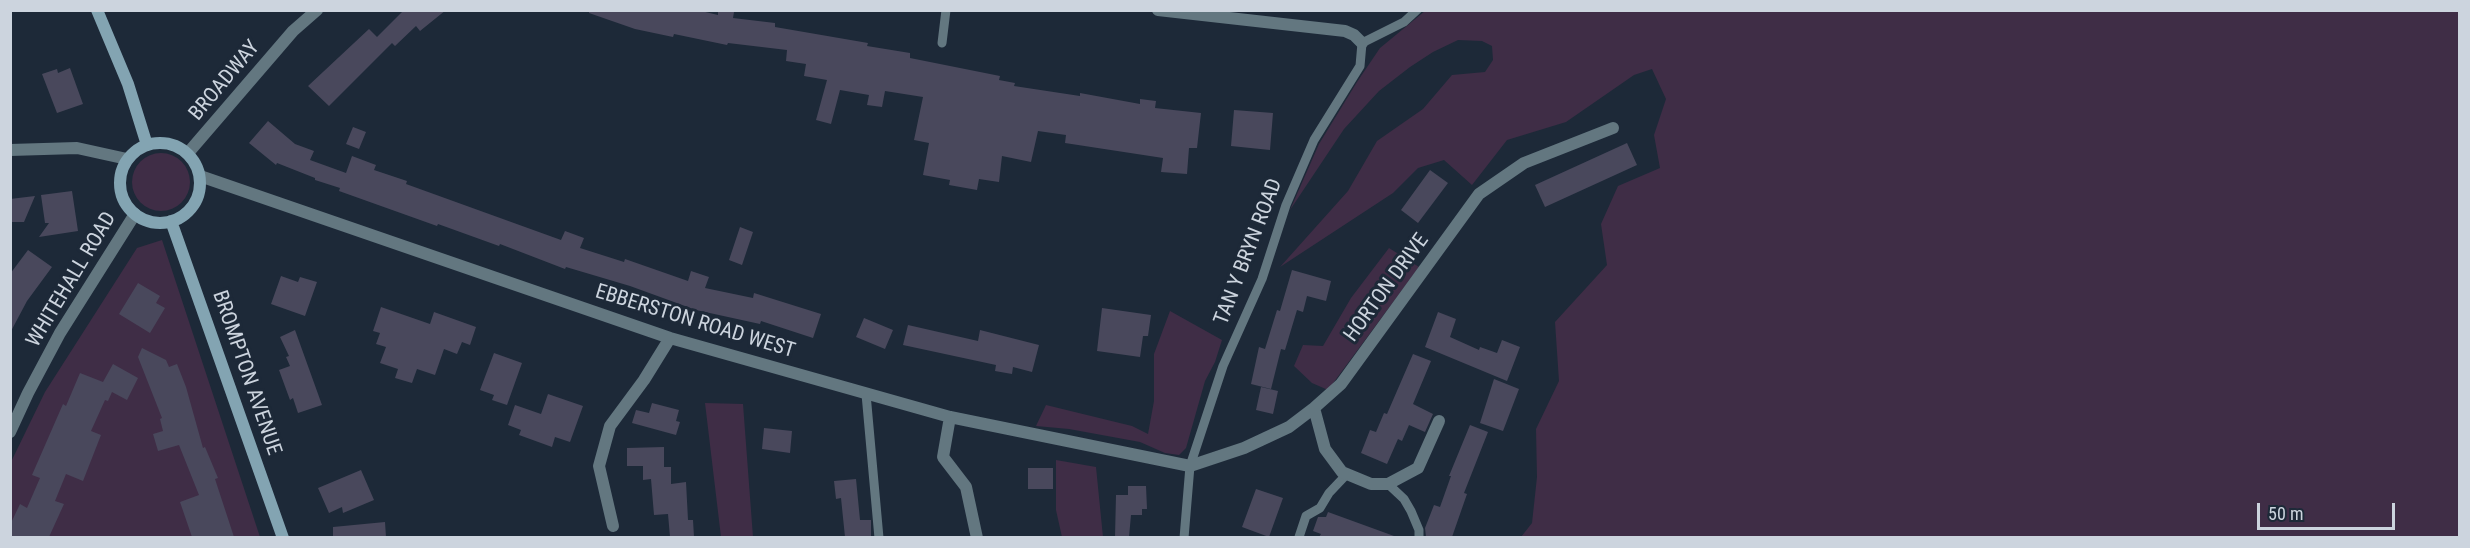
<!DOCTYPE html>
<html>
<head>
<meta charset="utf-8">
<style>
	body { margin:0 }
	#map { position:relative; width:2470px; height:548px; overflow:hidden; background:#1d2938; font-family:"Roboto Condensed",sans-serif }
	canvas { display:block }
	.frame { position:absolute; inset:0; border:12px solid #ccd4de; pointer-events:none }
	.scale { position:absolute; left:2257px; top:503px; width:138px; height:27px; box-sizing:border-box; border:3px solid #ccd4de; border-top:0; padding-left:8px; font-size:18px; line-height:21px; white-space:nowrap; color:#ccd4de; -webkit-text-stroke:4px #1d2938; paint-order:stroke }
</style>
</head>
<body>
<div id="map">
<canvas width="2470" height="548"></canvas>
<div class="frame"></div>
<div class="scale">50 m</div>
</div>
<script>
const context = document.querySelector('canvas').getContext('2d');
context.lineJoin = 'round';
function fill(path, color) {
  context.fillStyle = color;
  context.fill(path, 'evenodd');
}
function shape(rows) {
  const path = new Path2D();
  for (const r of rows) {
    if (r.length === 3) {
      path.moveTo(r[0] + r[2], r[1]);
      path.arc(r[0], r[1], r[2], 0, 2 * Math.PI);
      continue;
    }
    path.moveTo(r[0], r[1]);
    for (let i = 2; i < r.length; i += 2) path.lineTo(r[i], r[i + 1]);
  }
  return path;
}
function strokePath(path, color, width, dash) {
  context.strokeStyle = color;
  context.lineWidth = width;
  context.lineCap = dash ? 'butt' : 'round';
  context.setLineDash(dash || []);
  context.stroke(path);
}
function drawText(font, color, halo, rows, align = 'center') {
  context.font = font + ' "Roboto Condensed",sans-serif';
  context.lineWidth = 6;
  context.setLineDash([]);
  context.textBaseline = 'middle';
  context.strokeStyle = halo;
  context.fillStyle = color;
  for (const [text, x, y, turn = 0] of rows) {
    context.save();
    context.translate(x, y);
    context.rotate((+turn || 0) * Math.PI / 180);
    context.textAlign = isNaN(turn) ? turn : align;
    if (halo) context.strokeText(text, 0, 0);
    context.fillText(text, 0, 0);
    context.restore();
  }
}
fill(shape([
	[1425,11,2459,11,2459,537,1521,537,1532,523,1537,477,1536,429,1559,381,1555,322,1607,265,1601,224,1618,186,1660,168,1654,135,1666,99,1652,69,1634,75,1566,122,1507,140,1472,185,1444,160,1418,168,1393,193,1280,267,1348,191,1377,141,1423,109,1452,75,1485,72,1493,60,1492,46,1482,41,1458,40,1433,52,1410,67,1379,91,1344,129,1290,210,1319,144,1357,82,1380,48],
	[161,182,29],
	[162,240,260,537,11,537,10,464,45,392,137,248],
	[1389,248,1419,267,1328,390,1312,383,1294,366,1303,345,1323,346,1351,298],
	[1170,311,1222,340,1215,362,1205,381,1186,448,1179,455,1165,453,1140,442,1069,429,1036,426,1046,405,1132,426,1148,434,1154,401,1154,354],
	[705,403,743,404,753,537,721,537],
	[1056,460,1096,467,1103,537,1062,537,1056,510]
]), '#3f2d46');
fill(shape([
	[404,10,446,10,420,31,416,26,395,46,392,43,329,106,308,86,369,29,377,37],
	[589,10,697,10,718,15,718,10,727,10,734,12,733,18,775,23,775,27,868,43,867,46,910,53,910,58,1000,76,999,80,1015,83,1014,86,1080,96,1080,93,1140,104,1140,99,1156,101,1155,108,1201,113,1197,148,1189,148,1187,174,1161,172,1163,158,1065,143,1066,135,1038,131,1031,162,1002,156,999,182,979,179,977,190,949,185,950,180,923,175,929,143,914,140,923,97,885,91,882,107,867,105,869,95,840,90,831,124,816,120,827,80,804,76,806,64,786,61,787,50,728,43,727,45,674,34,673,37,635,29,589,13],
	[70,68,83,104,57,113,42,74,57,69,58,73],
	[1234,110,1273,113,1270,150,1231,146],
	[268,121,295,144,314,151,310,160,346,173,352,156,376,165,374,170,407,181,406,184,561,240,565,231,584,238,580,248,624,262,625,259,688,281,691,271,709,277,705,288,753,298,754,293,821,314,813,338,761,321,760,324,696,310,630,286,566,267,565,269,500,244,499,246,438,224,437,226,339,191,340,188,315,180,315,178,277,163,276,165,249,143],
	[353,127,366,132,359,149,346,144],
	[1627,143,1637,165,1545,207,1535,185],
	[1430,170,1448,183,1418,223,1401,210],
	[72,191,78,231,39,237,49,223,45,223,41,195],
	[35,196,24,222,10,222,10,199],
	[740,227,753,232,742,265,729,260],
	[28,250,52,267,27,301,10,333,10,274],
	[1292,270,1331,281,1326,301,1307,296,1303,312,1297,310,1285,350,1281,349,1271,389,1251,384,1259,347,1265,349,1277,310,1280,311],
	[281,276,298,282,300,277,317,282,305,316,271,304],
	[138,283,160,296,156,303,165,308,150,333,119,314],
	[381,307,430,324,434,312,476,327,470,345,462,342,457,354,444,349,435,375,417,369,412,383,395,378,398,369,380,363,386,347,376,344,380,333,373,331],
	[1102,308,1151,315,1148,336,1143,336,1140,357,1097,351],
	[1438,312,1456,319,1450,337,1479,350,1480,347,1497,353,1502,340,1520,347,1507,381,1425,347],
	[864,318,893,330,885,349,856,337],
	[908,325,978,341,980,330,1039,345,1032,372,1013,367,1012,374,995,371,996,365,903,345],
	[295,330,322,405,298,413,293,398,290,400,279,370,290,366,286,357,289,356,280,337],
	[142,348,166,360,169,367,177,364,186,387,203,448,205,447,218,478,215,479,234,537,192,537,180,502,199,495,179,445,158,451,153,434,163,431,160,419,162,418,138,357],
	[494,353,522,363,507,405,492,400,494,395,480,390],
	[1413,354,1431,361,1413,404,1433,414,1425,432,1409,425,1402,441,1398,439,1387,464,1361,453,1370,430,1376,432,1384,413,1387,414],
	[113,364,138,378,127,400,112,392,108,401,105,400,91,431,101,435,83,481,66,474,55,501,64,504,49,537,10,537,10,525,20,504,27,508,40,478,32,475,63,404,66,406,80,373,103,382],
	[1494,379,1519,389,1503,431,1480,423],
	[1261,387,1278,391,1273,414,1256,410],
	[548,394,583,406,570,442,555,437,552,447,519,435,521,430,508,425,515,405,541,414],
	[652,403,679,410,676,421,680,422,676,435,632,423,636,410,649,413],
	[1470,425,1488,432,1464,493,1467,494,1452,537,1426,537,1425,528,1434,505,1440,507,1451,476,1449,476],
	[764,428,792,431,790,453,762,449],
	[664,447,664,467,671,467,671,484,686,482,688,520,693,520,694,537,670,537,668,514,654,515,651,479,643,480,643,466,627,466,627,448],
	[1028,468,1053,468,1053,489,1028,489],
	[361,470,374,500,343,513,342,507,329,513,318,488],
	[856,479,860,520,871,520,871,536,845,537,841,498,836,499,834,481],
	[1128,486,1146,486,1147,509,1142,509,1142,515,1131,515,1129,537,1115,537,1116,495,1128,495],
	[1256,489,1283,498,1269,537,1242,527],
	[1328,512,1394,536,1394,537,1319,537,1321,534,1313,531,1318,517,1326,517],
	[385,522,386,537,333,537,333,527]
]), '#49485c');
strokePath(shape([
	[942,43,946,10],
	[866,394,879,538],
	[1388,484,1404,499,1411,511,1419,530,1419,538],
	[1299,537,1306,516,1320,508,1329,493,1347,474],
	[1184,538,1190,466,1223,366,1262,279,1286,205,1314,140,1360,66,1362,43,1404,22,1417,10]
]), '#637780', 9);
strokePath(shape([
	[1158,10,1345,31,1354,35,1362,43],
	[10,150,77,148,127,159],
	[188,153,293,31,317,10],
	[200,176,670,338,950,417,1190,466,1244,448,1289,427,1314,408,1341,384,1479,194,1524,163,1613,128],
	[1314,408,1325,449,1342,472,1371,484,1388,484,1418,468,1439,421],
	[950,417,943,457,966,487,977,538],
	[10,432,28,393,60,333,135,214],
	[613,526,599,466,610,426,644,380,670,338]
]), '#637780', 12);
strokePath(shape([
	[97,10,128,84,147,145],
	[160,183,40],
	[171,221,283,538]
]), '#83a4b2', 12);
drawText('21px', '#ccd4de', '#1d2938', [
	["BROADWAY",225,81,-50],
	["TAN Y BRYN ROAD",1249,252,-69],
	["WHITEHALL ROAD",72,280,-59],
	["HORTON DRIVE",1387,288,-54],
	["EBBERSTON ROAD WEST",695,322,17],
	["BROMPTON AVENUE",246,373,71]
]);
</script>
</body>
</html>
